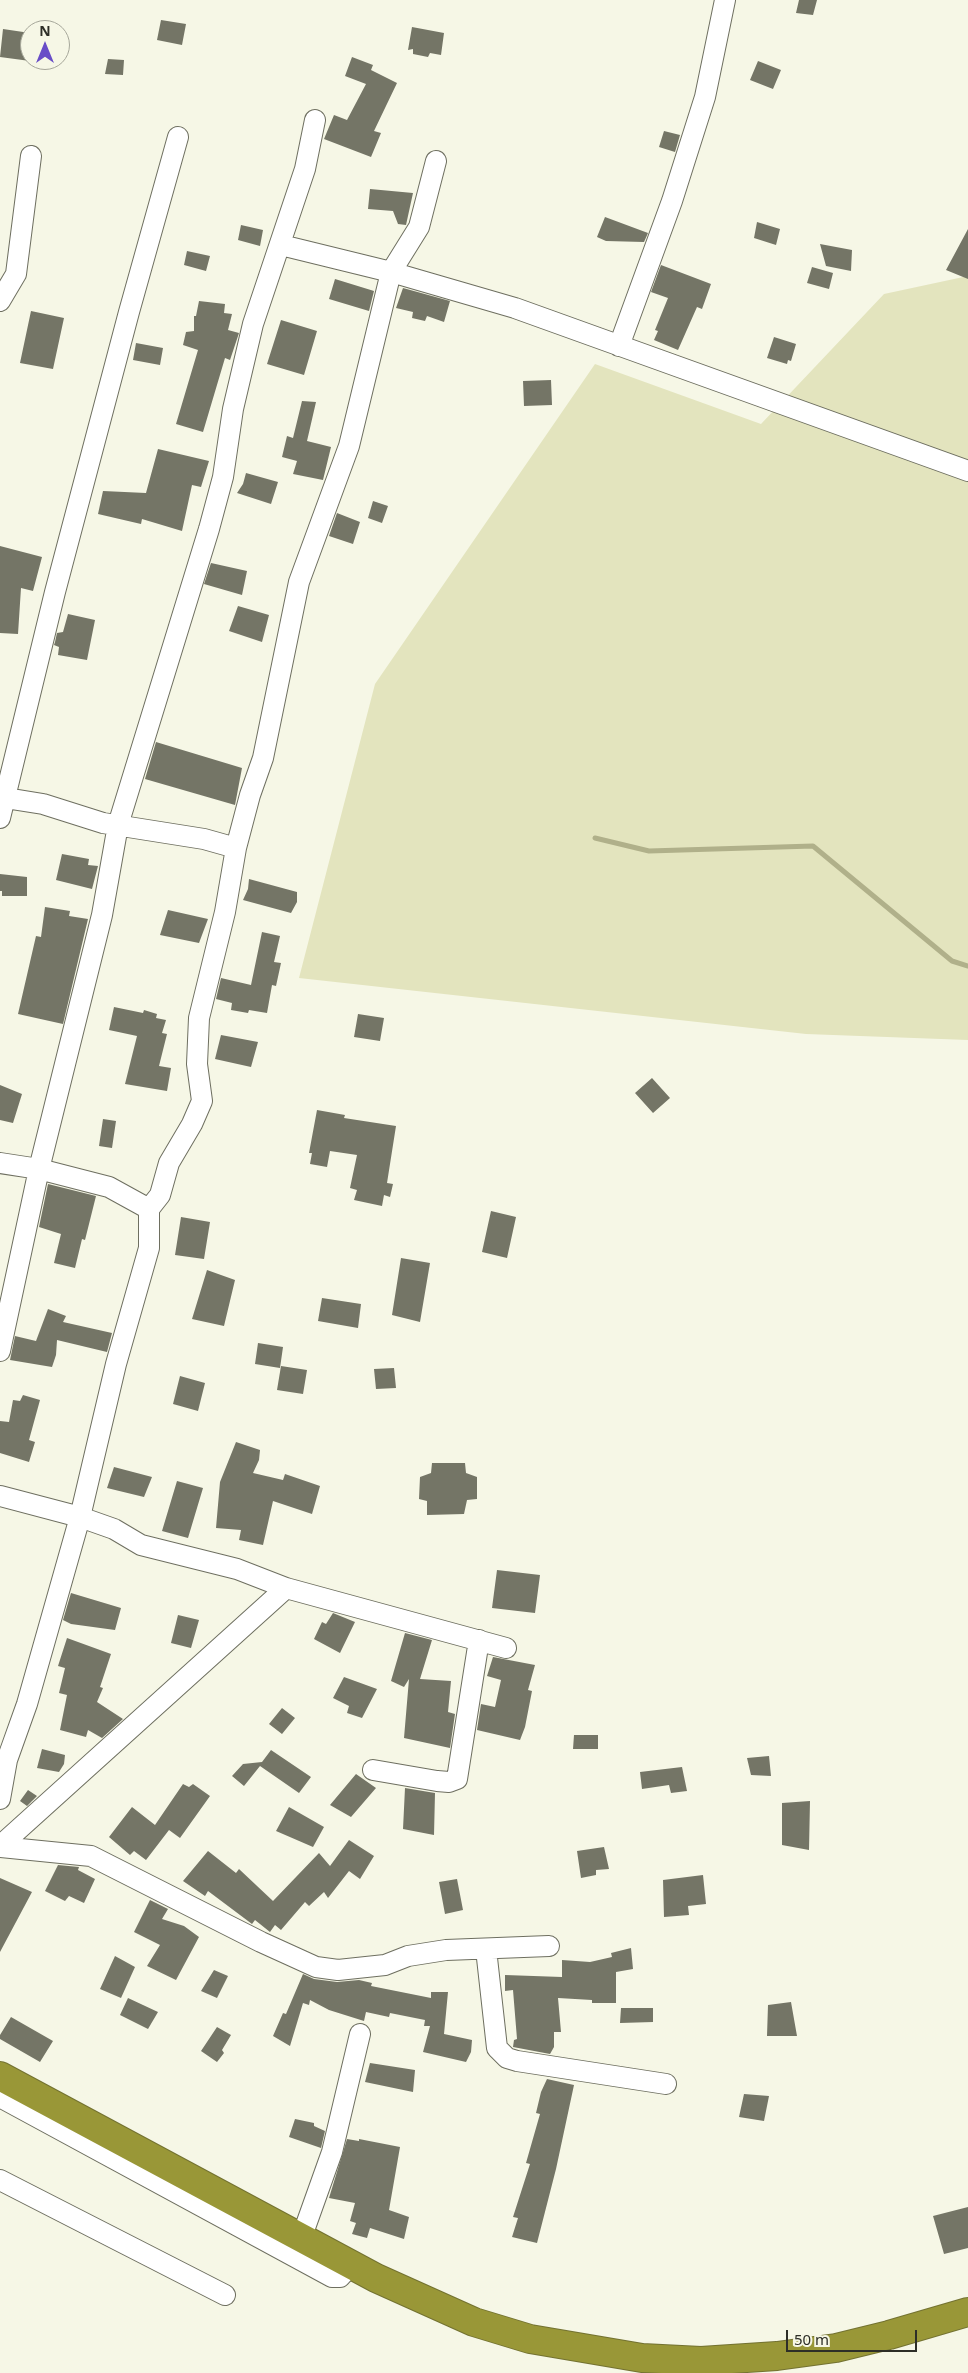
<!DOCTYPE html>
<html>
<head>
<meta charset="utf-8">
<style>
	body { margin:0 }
	#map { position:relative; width:968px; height:2373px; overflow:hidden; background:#f6f7e6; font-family:"Noto Sans",sans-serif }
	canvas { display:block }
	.north { position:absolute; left:20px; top:20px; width:50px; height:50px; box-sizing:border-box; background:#f6f7e6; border:1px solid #a6a79a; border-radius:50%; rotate:0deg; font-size:14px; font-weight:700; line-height:20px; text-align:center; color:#2d2e27 }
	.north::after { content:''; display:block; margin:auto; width:18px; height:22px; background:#684dc7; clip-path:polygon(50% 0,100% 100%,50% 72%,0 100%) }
	.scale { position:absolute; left:786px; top:2330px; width:131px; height:22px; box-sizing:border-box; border:2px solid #2d2e27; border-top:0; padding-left:6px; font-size:15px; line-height:18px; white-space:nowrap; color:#2d2e27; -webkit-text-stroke:4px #f6f7e6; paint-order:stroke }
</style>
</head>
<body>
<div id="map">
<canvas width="968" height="2373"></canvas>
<div class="north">N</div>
<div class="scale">50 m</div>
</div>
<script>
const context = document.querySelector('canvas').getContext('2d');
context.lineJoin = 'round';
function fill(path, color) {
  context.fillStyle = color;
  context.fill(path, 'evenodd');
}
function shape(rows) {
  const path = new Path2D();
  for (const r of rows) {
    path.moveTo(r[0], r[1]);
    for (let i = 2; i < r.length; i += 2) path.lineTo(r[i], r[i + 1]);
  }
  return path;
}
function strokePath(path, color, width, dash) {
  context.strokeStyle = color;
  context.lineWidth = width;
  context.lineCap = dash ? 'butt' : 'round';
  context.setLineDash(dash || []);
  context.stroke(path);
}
fill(shape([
	[968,276,968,1040,806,1034,299,978,375,684,595,364,761,424,884,294]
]), '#e3e4be');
strokePath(shape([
	[595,838,649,851,813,846,952,961,968,966]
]), '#b0b08a', 5);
fill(shape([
	[799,0,817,0,813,15,796,13],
	[161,20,186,24,182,45,157,40],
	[412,27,444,33,441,55,430,53,428,57,413,54,413,49,408,50],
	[3,29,30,33,30,61,0,57],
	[352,57,373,65,371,70,397,83,374,131,381,133,371,157,324,139,334,115,347,120,366,84,345,76],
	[108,59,124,60,123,75,105,74],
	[758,61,781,70,773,89,750,80],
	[664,131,680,135,675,152,659,147],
	[370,189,413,193,406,225,398,224,393,211,368,209],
	[605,217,648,233,644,242,606,241,597,237],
	[757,222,780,229,776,245,754,238],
	[241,225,263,230,260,246,238,240],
	[968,229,968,279,946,270],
	[820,244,852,250,851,271,826,266],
	[187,251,210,256,206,271,184,265],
	[661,265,711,284,702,309,697,307,678,350,654,340,658,331,655,330,668,298,651,292],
	[812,267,833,273,829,289,807,283],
	[335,279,374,291,369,311,329,299],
	[403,288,450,301,444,322,427,316,425,321,412,318,413,312,396,308],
	[199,301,225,304,224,313,232,314,228,330,239,333,230,360,225,358,203,432,176,424,198,350,183,345,186,332,194,331,194,316,196,316],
	[31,311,64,318,53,369,20,363],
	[281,320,317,331,304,375,267,364],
	[774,337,796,344,791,361,788,360,787,364,767,358],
	[136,343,163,348,160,365,133,360],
	[551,380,552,405,524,406,523,381],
	[302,401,316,402,307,441,331,447,323,480,293,474,297,461,282,457,287,436,293,438],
	[158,449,209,461,201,487,192,485,182,531,142,519,141,524,98,514,103,491,146,493],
	[246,473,278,482,271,504,237,493,243,484],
	[373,501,388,506,382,523,368,518],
	[337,513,360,522,353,544,329,536],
	[0,546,42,557,33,591,21,588,18,634,0,633],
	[211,563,247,571,242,595,204,584],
	[238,606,269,615,262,642,229,631],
	[68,614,95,620,87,660,58,655,59,647,54,645,55,642,57,633,63,632],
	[156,742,242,768,235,805,145,779],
	[62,854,89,859,88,865,98,866,92,889,56,880],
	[0,874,27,877,27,896,2,896,2,891,0,891],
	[249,879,297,892,297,902,291,913,243,900,248,889],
	[45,907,70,911,69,916,88,919,63,1024,18,1014,36,936,41,937],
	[168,910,208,919,199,943,160,935],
	[262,932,280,936,274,962,281,963,276,986,272,985,267,1013,249,1010,248,1013,231,1010,232,1003,216,999,221,978,251,985],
	[114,1007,143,1013,144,1010,157,1014,156,1018,166,1020,162,1033,167,1034,159,1066,171,1068,167,1091,125,1084,137,1036,109,1030],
	[358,1014,384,1018,380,1041,354,1037],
	[221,1035,258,1042,251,1067,215,1059],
	[652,1078,670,1098,653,1113,635,1093],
	[0,1085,22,1094,13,1123,0,1120],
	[317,1110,345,1115,344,1118,396,1126,387,1183,393,1184,390,1197,384,1195,382,1206,354,1200,357,1190,350,1188,357,1155,330,1151,327,1167,310,1164,312,1153,309,1153],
	[103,1119,116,1121,112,1148,99,1146],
	[48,1184,96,1196,85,1240,82,1239,75,1268,54,1263,61,1234,39,1227],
	[491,1211,516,1217,507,1258,482,1252],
	[181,1217,210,1222,204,1259,175,1255],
	[401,1258,430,1263,420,1322,392,1315],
	[207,1270,235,1280,224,1326,192,1319],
	[322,1298,361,1304,358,1328,318,1321],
	[48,1309,66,1316,63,1322,112,1333,107,1352,57,1340,56,1355,52,1367,10,1360,15,1336,36,1341],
	[258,1343,283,1347,280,1368,255,1364],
	[281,1366,307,1370,303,1394,277,1390],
	[394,1368,396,1388,376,1389,374,1369],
	[180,1376,205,1383,198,1411,173,1404],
	[23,1395,40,1400,29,1440,35,1442,29,1462,0,1453,0,1421,9,1422,13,1400,20,1401],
	[236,1442,260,1450,259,1460,253,1473,283,1480,285,1474,320,1486,312,1514,273,1501,263,1545,239,1540,241,1530,216,1528,220,1482],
	[432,1463,465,1463,466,1473,477,1477,477,1499,467,1500,464,1514,427,1515,427,1501,419,1499,420,1477,431,1473],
	[114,1467,152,1477,144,1497,107,1488],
	[177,1481,203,1488,188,1538,162,1531],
	[497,1570,540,1575,535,1613,492,1608],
	[71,1593,121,1608,115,1630,71,1624,63,1620],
	[333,1613,355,1622,340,1653,314,1639,322,1622,326,1624],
	[178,1615,199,1620,191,1648,171,1643],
	[405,1633,432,1640,420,1679,451,1681,448,1712,455,1714,450,1748,404,1738,409,1679,404,1687,391,1681],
	[67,1638,111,1654,100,1687,103,1688,97,1702,123,1719,102,1738,88,1730,86,1737,60,1730,67,1695,59,1693,65,1668,58,1666],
	[493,1657,535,1665,528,1690,532,1691,525,1727,520,1740,477,1730,481,1704,495,1707,501,1680,487,1676],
	[344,1677,377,1689,362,1718,347,1713,349,1706,333,1698],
	[282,1708,295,1718,282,1734,269,1724],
	[574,1735,598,1735,598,1749,573,1749],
	[42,1749,65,1755,64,1764,59,1772,37,1768],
	[271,1750,311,1777,299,1793,260,1766,244,1786,232,1776,243,1764,262,1762],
	[769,1756,771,1776,751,1775,747,1758],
	[682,1767,687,1791,671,1793,669,1785,642,1789,640,1772],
	[356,1774,376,1788,351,1817,330,1805],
	[183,1784,189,1787,193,1784,210,1796,180,1838,169,1830,146,1860,134,1851,130,1855,109,1837,132,1807,155,1825],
	[405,1788,435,1793,434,1835,403,1829],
	[28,1790,37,1796,27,1806,20,1801],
	[810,1801,809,1850,782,1845,782,1803],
	[289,1807,324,1827,313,1847,276,1831],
	[349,1840,374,1856,360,1879,349,1871,328,1898,324,1892,309,1906,305,1902,281,1930,275,1925,270,1932,255,1920,252,1924,208,1891,205,1896,183,1881,208,1851,236,1873,239,1869,273,1901,319,1853,330,1866],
	[604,1847,609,1869,596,1870,596,1875,581,1878,577,1851],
	[58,1865,79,1867,78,1870,95,1879,84,1903,69,1896,65,1901,45,1891],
	[703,1875,706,1904,688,1906,689,1915,664,1917,663,1880],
	[0,1878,32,1892,0,1952],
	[457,1879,463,1910,445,1914,439,1882],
	[150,1900,168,1909,162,1919,184,1926,199,1937,176,1980,147,1966,160,1945,134,1932],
	[631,1948,633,1969,616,1972,616,2003,592,2003,592,2000,558,1998,561,2032,554,2032,554,2047,550,2054,513,2047,514,2040,517,2039,513,1990,505,1991,505,1975,562,1977,562,1960,590,1962,612,1957,611,1953],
	[115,1956,135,1967,121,1998,100,1989],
	[214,1970,228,1976,217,1998,201,1991],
	[303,1974,314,1979,337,1982,359,1980,372,1983,371,1986,431,1998,431,1992,448,1992,444,2034,472,2040,471,2052,466,2062,423,2052,430,2026,424,2026,425,2020,390,2013,389,2017,366,2012,364,2021,329,2010,310,2000,309,2005,303,2003,290,2046,273,2036,283,2013,286,2014],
	[128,1998,158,2012,148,2029,120,2015],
	[791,2002,797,2036,767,2036,768,2005],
	[621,2008,653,2008,653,2022,620,2023],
	[11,2017,53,2041,40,2062,0,2039,0,2035],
	[217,2027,231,2035,222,2050,224,2053,217,2062,201,2051],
	[370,2063,415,2070,413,2092,365,2082],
	[547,2079,574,2085,556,2169,537,2243,512,2237,518,2218,513,2217,530,2164,526,2163,540,2114,536,2113,541,2092],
	[744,2094,769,2096,764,2121,739,2117],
	[295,2119,314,2123,314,2126,325,2131,321,2148,289,2137],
	[347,2139,359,2141,359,2139,400,2147,389,2210,409,2217,404,2239,370,2228,367,2238,352,2234,356,2223,350,2221,355,2203,329,2198],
	[968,2207,968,2248,944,2254,933,2216]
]), '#747566');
const minor = shape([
	[281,245,391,272,515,308,968,471],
	[0,301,16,274,31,156],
	[619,346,672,201,705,97,725,0],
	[0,797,43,804,103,823,204,839,236,848,250,795,263,758,299,582,349,446,391,272,419,227,436,161],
	[0,818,55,592,129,312,178,137],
	[0,1163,39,1169,109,1187,149,1209,149,1248,116,1364,80,1517,27,1704,7,1760,0,1799],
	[149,1209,160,1195,169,1163,192,1124,202,1101,197,1064,199,1018,225,912,236,848],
	[0,1351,39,1169,102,915,118,825,209,529,223,477,233,409,253,324,305,169,315,120],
	[0,1496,80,1517,114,1529,141,1545,237,1569,286,1588,506,1648],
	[373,1770,437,1781,449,1782,457,1779,479,1640],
	[0,1846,286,1588],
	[0,1847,91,1856,261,1942,316,1967,338,1970,385,1965,408,1956,446,1950,549,1946],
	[486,1949,497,2048,507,2058,517,2061,666,2084],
	[0,2097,332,2277,340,2277,352,2264],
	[0,2180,225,2295],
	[302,2236,332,2152,360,2034]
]);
const highway = shape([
	[0,2076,376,2278,474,2322,530,2339,642,2358,701,2361,777,2356,836,2348,889,2335,968,2312]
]);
strokePath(minor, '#6e6f60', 22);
strokePath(highway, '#737231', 30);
strokePath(minor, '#fff', 20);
strokePath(highway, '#999737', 28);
</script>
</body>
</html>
